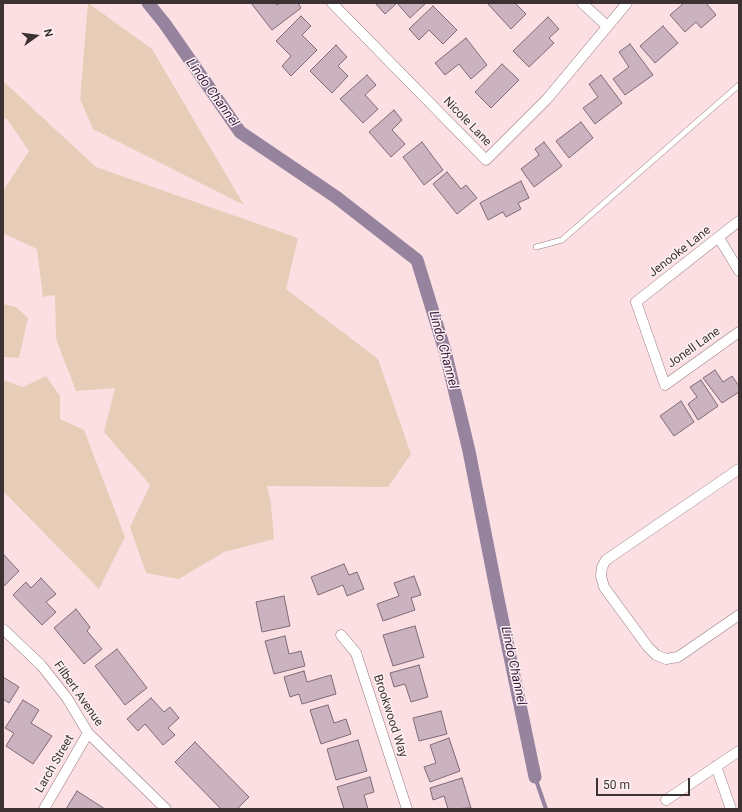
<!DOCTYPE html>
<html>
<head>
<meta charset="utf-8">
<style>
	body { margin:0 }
	#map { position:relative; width:742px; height:812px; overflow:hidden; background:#fcdfe3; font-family:Roboto,sans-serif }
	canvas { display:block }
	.frame { position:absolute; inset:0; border:4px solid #3d3233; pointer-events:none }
	.north { position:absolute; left:16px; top:16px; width:40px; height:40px; -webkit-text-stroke:3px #fdf1f2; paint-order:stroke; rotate:76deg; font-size:11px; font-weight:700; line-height:16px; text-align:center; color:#3d3233 }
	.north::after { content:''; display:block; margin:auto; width:14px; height:18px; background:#3d3233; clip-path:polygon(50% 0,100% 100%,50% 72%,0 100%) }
	.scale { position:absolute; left:596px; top:778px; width:94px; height:18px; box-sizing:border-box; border:2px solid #3d3233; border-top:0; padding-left:5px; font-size:12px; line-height:14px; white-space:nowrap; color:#3d3233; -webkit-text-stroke:3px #fdf1f2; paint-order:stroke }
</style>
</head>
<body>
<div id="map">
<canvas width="742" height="812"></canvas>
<div class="frame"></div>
<div class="north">N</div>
<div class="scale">50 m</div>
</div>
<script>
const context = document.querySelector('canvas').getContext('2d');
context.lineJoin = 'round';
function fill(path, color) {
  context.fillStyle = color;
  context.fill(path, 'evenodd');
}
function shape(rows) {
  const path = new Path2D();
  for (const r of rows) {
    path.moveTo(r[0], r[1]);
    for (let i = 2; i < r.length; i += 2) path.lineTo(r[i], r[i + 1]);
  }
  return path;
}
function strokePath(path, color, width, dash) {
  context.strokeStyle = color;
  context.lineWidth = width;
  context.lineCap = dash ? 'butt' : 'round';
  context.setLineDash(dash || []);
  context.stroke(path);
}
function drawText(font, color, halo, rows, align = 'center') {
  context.font = font + ' Roboto,sans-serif';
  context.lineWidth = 3;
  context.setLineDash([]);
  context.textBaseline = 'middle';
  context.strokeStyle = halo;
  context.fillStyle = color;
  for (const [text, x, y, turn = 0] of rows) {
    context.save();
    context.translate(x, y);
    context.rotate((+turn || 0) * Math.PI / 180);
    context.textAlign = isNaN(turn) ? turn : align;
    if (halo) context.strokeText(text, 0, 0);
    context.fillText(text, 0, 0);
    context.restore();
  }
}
fill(shape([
	[88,3,152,49,244,205,93,129,80,99],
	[3,81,96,167,298,238,286,289,378,359,411,454,388,487,267,486,271,503,274,539,224,552,179,579,146,573,130,527,150,485,104,432,115,388,76,391,56,339,55,295,43,297,37,249,3,233,3,191,29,151,7,119,3,118],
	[3,304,16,307,28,318,19,358,3,357],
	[46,376,60,396,60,419,84,430,125,537,99,589,3,491,3,380,23,387]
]), '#e7cdb8');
strokePath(shape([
	[535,777,546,809]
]), '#96839d', 4);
strokePath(shape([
	[148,3,165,24,240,132,336,197,417,260,445,351,469,451,498,599,535,777]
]), '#96839d', 13);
const building = shape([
	[251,3,275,3,277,5,280,3,298,3,301,8,272,30,251,3],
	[375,3,426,3,410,18,397,3,385,14,375,3],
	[487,3,515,3,526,14,511,29,487,3],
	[684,3,706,3,716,15,701,28,696,22,685,32,670,15,684,3],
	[433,6,457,30,443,44,429,30,419,40,409,29,433,6],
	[301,16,311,26,302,35,317,50,291,76,282,66,291,56,276,41,301,16],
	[548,17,559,29,549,38,554,43,529,67,513,51,548,17],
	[663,26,678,43,655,63,640,46,663,26],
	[466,38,487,65,471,79,459,64,445,75,435,63,466,38],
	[630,44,653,75,625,95,613,79,629,67,619,52,630,44],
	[336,45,347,57,338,66,348,76,332,93,310,71,336,45],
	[502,64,519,80,491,108,475,92,502,64],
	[367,75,376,85,365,95,378,109,363,123,340,99,367,75],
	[601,75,622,103,595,124,583,108,598,97,589,84,601,75],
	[394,110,402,120,392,130,405,144,391,157,369,132,394,110],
	[581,122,593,138,569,158,556,141,581,122],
	[422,142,443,170,424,185,403,157,422,142],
	[544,142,562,166,534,187,521,169,539,155,535,149,544,142],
	[447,172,461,189,466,185,477,198,457,214,433,184,447,172],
	[521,181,529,198,518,203,521,209,506,217,503,212,488,220,480,203,521,181],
	[715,370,723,382,732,376,739,386,739,392,722,403,703,378,715,370],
	[701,380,718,406,698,420,688,404,697,397,690,387,701,380],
	[681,401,694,422,674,436,660,416,681,401],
	[3,554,19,571,3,587,3,554],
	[344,564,349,575,357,572,364,589,347,596,343,585,318,595,311,577,344,564],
	[414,576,421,595,411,598,415,610,383,621,377,604,399,596,394,583,414,576],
	[41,578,56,594,46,602,56,612,42,625,13,595,26,582,31,588,41,578],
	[284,596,290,626,262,632,256,602,284,596],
	[76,609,90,627,87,631,102,649,84,664,54,628,76,609],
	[415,626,424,657,393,666,383,635,415,626],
	[285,636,289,654,301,651,305,666,274,674,265,641,285,636],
	[117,649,147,688,125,705,95,666,117,649],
	[419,665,428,697,411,702,405,684,394,687,390,673,419,665],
	[304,671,307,682,331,675,336,694,302,704,299,694,290,697,284,677,304,671],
	[3,677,19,687,9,703,3,699,3,677],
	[151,698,164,712,170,707,179,718,168,728,175,735,163,745,145,724,138,731,127,719,151,698],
	[23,700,39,710,31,723,52,736,33,764,6,746,14,733,5,728,23,700],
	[328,705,334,723,346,719,351,734,321,744,310,710,328,705],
	[441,711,447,734,419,741,413,718,441,711],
	[449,738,460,771,430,782,424,767,436,763,430,745,449,738],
	[358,740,367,771,336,780,327,749,358,740],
	[195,742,249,797,237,809,221,809,175,762,195,742],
	[370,777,374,792,364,795,368,809,344,809,337,787,370,777],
	[462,778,471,808,448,809,444,796,433,800,430,788,462,778],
	[77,791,105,809,66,809,77,791]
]);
fill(building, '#cab2bf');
strokePath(building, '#7f6a76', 1);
const lane = shape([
	[536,247,562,240,739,85]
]);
const street = shape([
	[332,3,486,160,547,99,627,3],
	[582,3,607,26],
	[739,221,636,302,665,385,739,332],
	[719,238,739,271],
	[739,469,606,560,602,567,601,576,604,587,648,647,656,655,666,659,678,657,739,615],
	[3,629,41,665,67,698,88,733,166,809],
	[341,635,356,653,407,809],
	[716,766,731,809],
	[666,800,739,751],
	[44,809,88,733]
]);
strokePath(lane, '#93797d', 6);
strokePath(street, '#93797d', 11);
strokePath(lane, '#fff', 5);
strokePath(street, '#fff', 10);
drawText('12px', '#3d3233', '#fdf1f2', [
	["Nicole Lane",467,122,46],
	["Jenooke Lane",680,252,-38],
	["Jonell Lane",694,348,-35],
	["Filbert Avenue",78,694,55],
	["Brookwood Way",390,716,72],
	["Larch Street",55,764,-60]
]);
drawText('italic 13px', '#381c41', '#fdf1f2', [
	["Lindo Channel",212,93,54],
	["Lindo Channel",443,350,75],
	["Lindo Channel",513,666,78]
]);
</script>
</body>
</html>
